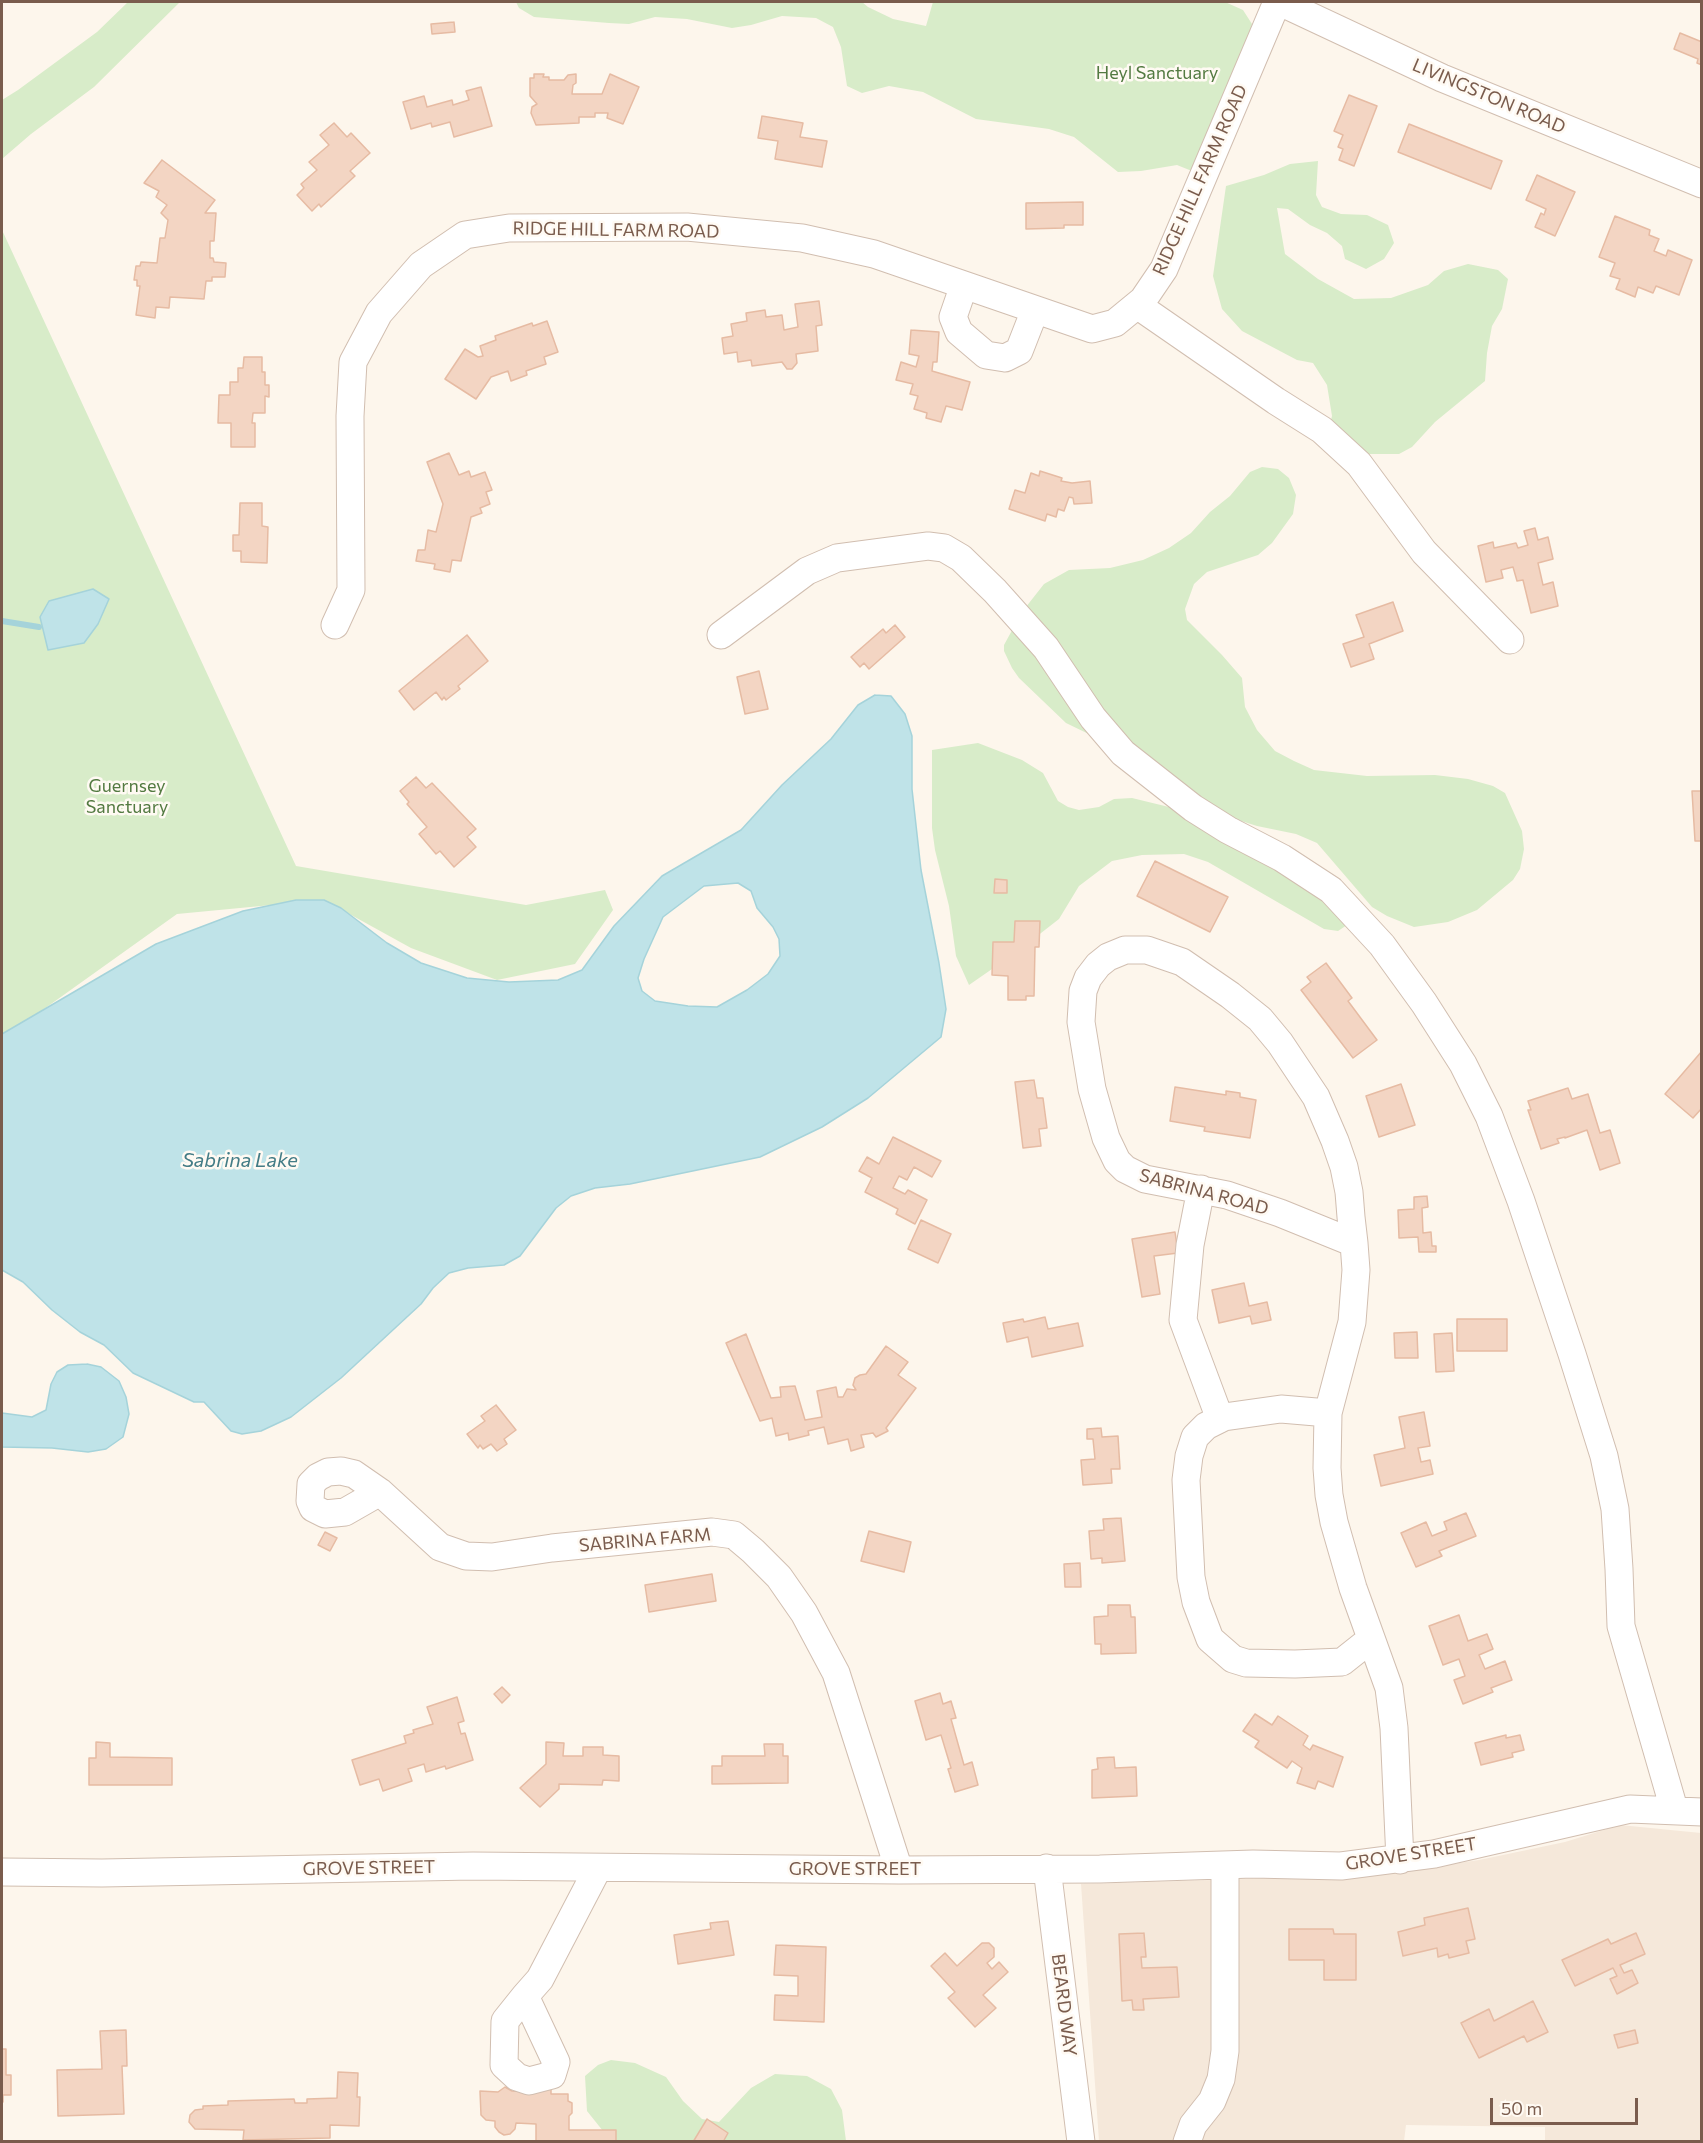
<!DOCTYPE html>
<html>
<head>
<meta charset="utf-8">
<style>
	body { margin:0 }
	#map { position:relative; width:1703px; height:2143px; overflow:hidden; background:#fdf6ec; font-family:Commissioner,sans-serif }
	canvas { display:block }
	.frame { position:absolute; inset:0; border:3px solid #7a5c4d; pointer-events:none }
	.scale { position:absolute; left:1490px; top:2098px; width:148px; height:27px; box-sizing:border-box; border:3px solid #7a5c4d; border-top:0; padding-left:8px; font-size:18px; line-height:21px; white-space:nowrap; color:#7a5c4d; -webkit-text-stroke:4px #fffaf3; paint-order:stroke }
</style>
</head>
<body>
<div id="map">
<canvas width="1703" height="2143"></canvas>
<div class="frame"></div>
<div class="scale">50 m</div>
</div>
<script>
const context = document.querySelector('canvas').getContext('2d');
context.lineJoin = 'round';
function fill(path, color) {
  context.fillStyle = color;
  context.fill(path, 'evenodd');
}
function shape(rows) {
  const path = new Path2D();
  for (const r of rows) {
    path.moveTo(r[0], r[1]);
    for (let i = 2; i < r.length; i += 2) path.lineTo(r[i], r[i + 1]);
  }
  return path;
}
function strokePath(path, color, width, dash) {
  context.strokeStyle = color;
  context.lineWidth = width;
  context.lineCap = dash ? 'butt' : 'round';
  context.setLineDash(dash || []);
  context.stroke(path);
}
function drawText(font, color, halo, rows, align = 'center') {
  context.font = font + ' Commissioner,sans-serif';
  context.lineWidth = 5;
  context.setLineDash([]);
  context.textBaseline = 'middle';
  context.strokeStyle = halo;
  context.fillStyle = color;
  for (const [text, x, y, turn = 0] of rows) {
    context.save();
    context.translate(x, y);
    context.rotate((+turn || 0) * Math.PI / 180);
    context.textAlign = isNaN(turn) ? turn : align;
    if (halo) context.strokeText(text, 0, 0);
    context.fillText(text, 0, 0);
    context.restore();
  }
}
fill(shape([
	[1620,1825,1701,1833,1701,2141,1545,2141,1545,2127,1406,2125,1404,2141,1099,2141,1081,1884,1378,1875,1479,1860,1565,1842]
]), '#f5e8da');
fill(shape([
	[128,2,180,2,94,87,31,134,2,159,2,100,18,90,97,32],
	[516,2,862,2,868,7,893,19,926,26,933,2,1225,2,1243,10,1252,24,1251,33,1192,171,1177,165,1141,171,1118,172,1074,137,1049,129,976,119,923,92,889,86,862,93,847,86,841,47,833,27,816,18,782,16,751,25,732,28,687,19,655,17,629,24,609,23,534,17,519,8],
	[1318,161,1316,195,1322,207,1341,214,1367,215,1388,225,1394,243,1384,259,1366,269,1345,259,1342,246,1327,233,1310,225,1288,209,1277,208,1285,254,1318,279,1354,299,1391,298,1428,285,1444,271,1468,264,1498,270,1508,279,1502,309,1492,326,1487,353,1485,381,1435,422,1412,447,1399,454,1354,454,1327,436,1332,416,1327,385,1313,363,1297,360,1242,331,1222,309,1213,276,1226,186,1264,175,1290,164],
	[2,230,296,866,526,905,605,890,613,910,575,964,497,980,411,948,324,900,177,914,2,1039],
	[1262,467,1278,469,1289,478,1296,495,1293,514,1272,543,1258,555,1207,572,1194,584,1185,609,1187,620,1222,655,1242,678,1245,707,1257,730,1275,751,1294,761,1314,770,1367,776,1435,775,1468,779,1493,786,1505,793,1522,831,1524,849,1520,869,1513,880,1477,910,1448,922,1414,927,1387,916,1372,907,1317,843,1296,834,1257,826,1232,818,1099,739,1066,723,1019,678,1012,668,1004,651,1004,645,1022,612,1044,584,1069,570,1110,568,1143,560,1169,548,1191,533,1210,512,1230,496,1250,472],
	[978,743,1022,760,1043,773,1058,801,1068,807,1079,810,1099,807,1114,799,1132,798,1173,808,1312,876,1347,925,1338,931,1324,929,1208,862,1184,854,1142,855,1112,861,1079,886,1059,919,1018,951,969,985,956,956,949,906,935,850,932,828,932,750],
	[611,2060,635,2063,666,2077,683,2101,702,2119,719,2122,751,2088,775,2074,807,2076,831,2089,842,2110,846,2141,611,2141,587,2111,585,2076,598,2065]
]), '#d8ecc9');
const water = shape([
	[93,589,109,599,98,624,84,643,48,650,40,617,49,601,93,589],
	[875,695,891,696,905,714,912,736,912,789,921,870,939,963,946,1009,941,1037,868,1098,822,1127,760,1157,630,1184,595,1188,571,1196,556,1208,520,1256,504,1265,468,1268,449,1273,433,1288,421,1304,341,1378,291,1417,261,1431,242,1434,231,1431,204,1402,194,1402,133,1373,104,1345,80,1332,52,1310,23,1282,2,1270,2,1034,156,944,243,911,296,900,324,900,341,908,387,943,421,963,467,978,509,982,558,980,582,970,614,926,662,876,741,830,782,785,831,739,858,705,875,695],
	[738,883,751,891,757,908,773,927,779,939,780,956,768,974,747,990,717,1007,688,1006,655,1001,642,991,638,978,644,959,663,917,704,886,738,883],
	[87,1364,101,1367,119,1381,126,1397,129,1414,123,1437,106,1449,88,1452,52,1448,2,1447,2,1413,32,1417,46,1410,51,1384,57,1372,68,1365,87,1364]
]);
fill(water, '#bfe3e8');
strokePath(water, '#a5d3da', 1.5);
strokePath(shape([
	[2,621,39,627]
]), '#a5d3da', 6);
const building = shape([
	[454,22,455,32,432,34,431,24,454,22],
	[1680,33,1702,42,1702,65,1697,63,1698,59,1674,49,1680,33],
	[534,74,544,74,543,77,549,77,549,80,564,80,568,75,576,74,576,83,573,85,572,94,602,94,610,74,639,87,623,124,607,118,608,113,595,113,595,117,579,117,579,123,536,125,531,113,532,107,537,104,530,96,530,78,534,78,534,74],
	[481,87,492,126,454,137,450,122,432,127,431,123,411,129,403,102,424,96,427,107,452,100,453,105,469,100,466,91,481,87],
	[1349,95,1377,106,1354,166,1339,160,1343,149,1338,147,1343,135,1334,131,1349,95],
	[762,116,803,123,800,137,827,141,822,167,775,159,778,141,758,138,762,116],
	[334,123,347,137,351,133,370,153,350,171,355,176,321,207,319,204,312,211,297,195,304,188,301,184,317,170,309,162,329,145,320,135,334,123],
	[1409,124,1502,161,1491,189,1398,152,1409,124],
	[162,160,215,200,205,213,216,213,214,241,210,241,210,258,213,258,214,262,226,263,225,277,212,277,212,281,206,281,204,299,170,297,169,308,156,307,155,318,136,315,140,286,137,286,137,280,134,280,136,266,140,266,141,262,157,263,160,238,165,238,168,220,161,213,167,205,156,197,159,191,144,183,162,160],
	[1537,175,1575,192,1555,236,1535,227,1541,213,1544,215,1546,209,1526,200,1537,175],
	[1083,202,1083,225,1064,225,1064,228,1026,229,1026,203,1083,202],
	[1615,216,1650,230,1649,235,1659,239,1654,251,1666,256,1668,250,1692,260,1679,295,1656,286,1653,293,1638,287,1635,297,1616,289,1620,279,1610,276,1615,263,1599,257,1615,216],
	[819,301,822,325,816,326,818,351,796,354,797,363,792,369,787,369,782,362,752,366,751,360,738,362,737,352,724,354,722,338,733,336,731,324,747,321,746,313,765,310,766,317,782,315,784,330,798,327,795,304,819,301],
	[547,321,558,352,544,357,546,364,526,371,527,375,511,381,508,371,491,377,476,399,445,379,465,349,478,357,483,356,480,346,496,340,495,336,532,323,533,326,547,321],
	[911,330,939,332,937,362,933,362,932,371,970,382,962,410,946,406,941,422,926,418,927,413,914,409,918,396,910,394,913,384,896,380,901,362,916,367,919,356,909,354,911,330],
	[244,357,262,357,262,372,265,372,265,385,269,385,269,397,265,396,265,413,253,413,252,423,255,423,255,447,231,447,231,423,218,423,219,395,230,395,230,382,238,382,238,368,243,368,244,357],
	[449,453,459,475,469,471,471,477,485,472,492,490,486,492,490,504,480,508,482,513,471,517,461,561,452,560,450,572,434,569,435,564,416,561,418,550,425,550,428,530,436,532,443,504,427,462,449,453],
	[1040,471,1062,478,1061,481,1072,483,1090,481,1092,503,1074,504,1073,498,1069,497,1064,511,1058,509,1056,517,1047,514,1045,521,1009,509,1015,490,1025,493,1031,473,1039,476,1040,471],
	[240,503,262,503,262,526,268,527,267,563,241,562,241,551,233,551,233,535,239,535,240,503],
	[1535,528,1538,540,1548,537,1553,559,1538,563,1543,585,1553,582,1558,606,1531,613,1523,580,1517,581,1513,567,1501,570,1503,578,1486,582,1478,546,1493,542,1494,548,1516,543,1518,548,1528,545,1524,531,1535,528],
	[1393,602,1403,631,1369,644,1374,659,1351,667,1343,644,1364,637,1356,615,1393,602],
	[895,625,905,637,869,669,864,663,860,667,851,657,883,629,886,633,895,625],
	[467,635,488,661,458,686,460,689,446,700,444,697,442,700,436,692,414,710,399,691,467,635],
	[759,671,768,709,745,714,737,677,759,671],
	[416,777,426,788,432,783,476,829,467,837,476,847,454,867,440,851,436,854,419,834,427,827,407,804,409,802,400,791,416,777],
	[1692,791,1702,791,1702,841,1695,841,1692,791],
	[1155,861,1228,897,1210,932,1137,896,1155,861],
	[995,879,1007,880,1007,893,994,893,995,879],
	[1015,921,1040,921,1039,947,1035,947,1034,996,1026,996,1026,1000,1008,1000,1008,976,992,975,993,942,1014,942,1015,921],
	[1326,963,1352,998,1348,1001,1377,1040,1353,1058,1301,990,1311,982,1307,977,1326,963],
	[1702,1051,1702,1108,1693,1118,1665,1094,1702,1051],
	[1034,1080,1037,1098,1043,1098,1047,1128,1039,1129,1041,1146,1023,1148,1015,1082,1034,1080],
	[1401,1084,1415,1125,1379,1137,1366,1096,1401,1084],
	[1175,1087,1226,1095,1226,1091,1240,1093,1240,1097,1256,1100,1250,1138,1204,1131,1205,1127,1170,1121,1175,1087],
	[1568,1088,1572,1099,1588,1094,1600,1133,1610,1130,1620,1163,1600,1170,1587,1130,1565,1138,1565,1137,1557,1139,1559,1143,1541,1149,1528,1110,1531,1110,1528,1101,1568,1088],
	[893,1137,941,1161,932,1177,914,1167,907,1180,899,1176,893,1188,905,1194,908,1190,927,1200,915,1224,896,1214,898,1209,865,1192,872,1178,859,1171,867,1157,879,1164,893,1137],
	[1427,1196,1428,1207,1422,1208,1423,1233,1431,1232,1432,1246,1436,1246,1436,1252,1419,1252,1418,1237,1399,1238,1398,1210,1414,1209,1414,1197,1427,1196],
	[921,1220,951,1234,938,1263,908,1249,921,1220],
	[1175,1232,1178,1253,1154,1256,1160,1294,1142,1297,1132,1239,1175,1232],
	[1244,1283,1249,1306,1267,1302,1271,1320,1252,1324,1250,1316,1219,1323,1212,1290,1244,1283],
	[1045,1317,1048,1329,1078,1323,1083,1346,1032,1357,1028,1337,1007,1342,1003,1323,1023,1319,1024,1322,1045,1317],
	[1457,1319,1507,1319,1507,1351,1457,1351,1457,1319],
	[1417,1332,1418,1358,1395,1358,1394,1333,1417,1332],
	[1452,1333,1454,1371,1436,1372,1434,1334,1452,1333],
	[746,1334,771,1398,781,1397,780,1387,795,1386,805,1420,822,1417,817,1391,836,1387,838,1397,843,1397,847,1389,856,1390,853,1385,855,1378,860,1375,866,1374,886,1346,908,1362,898,1375,916,1388,886,1428,888,1431,876,1437,873,1433,861,1435,864,1447,851,1451,848,1439,828,1444,824,1427,808,1431,809,1435,789,1440,788,1433,776,1436,772,1418,760,1421,726,1343,746,1334],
	[496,1405,516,1430,504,1439,507,1444,497,1451,491,1444,483,1449,480,1445,478,1448,467,1434,485,1421,481,1416,496,1405],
	[1424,1412,1430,1446,1418,1448,1421,1462,1430,1460,1433,1474,1381,1486,1374,1455,1405,1448,1399,1417,1424,1412],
	[1101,1428,1102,1437,1118,1436,1120,1469,1111,1469,1112,1483,1083,1485,1081,1460,1095,1459,1093,1439,1087,1439,1087,1429,1101,1428],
	[1466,1513,1476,1536,1439,1551,1442,1556,1416,1567,1401,1533,1426,1522,1432,1536,1447,1530,1444,1522,1466,1513],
	[1121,1518,1125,1561,1102,1563,1102,1558,1091,1559,1089,1531,1104,1530,1103,1519,1121,1518],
	[869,1531,911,1542,904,1572,861,1561,869,1531],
	[325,1532,337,1538,330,1551,318,1545,325,1532],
	[1080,1563,1081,1587,1065,1587,1064,1564,1080,1563],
	[712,1574,716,1601,649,1612,645,1585,712,1574],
	[1108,1605,1130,1605,1131,1617,1135,1617,1136,1653,1101,1654,1101,1644,1095,1644,1094,1617,1108,1616,1108,1605],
	[1459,1615,1468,1641,1487,1634,1493,1649,1479,1655,1485,1669,1505,1661,1512,1680,1491,1688,1493,1692,1463,1704,1454,1680,1465,1676,1459,1659,1443,1665,1429,1626,1459,1615],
	[502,1687,510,1695,502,1703,494,1694,502,1687],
	[940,1693,943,1704,951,1701,956,1718,951,1719,964,1765,972,1762,978,1785,955,1792,948,1769,951,1768,941,1735,926,1740,915,1701,940,1693],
	[457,1697,464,1721,458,1723,461,1734,465,1733,473,1760,446,1769,445,1766,426,1772,424,1764,408,1769,412,1781,383,1791,379,1779,360,1785,352,1760,406,1743,404,1736,414,1733,413,1730,433,1724,427,1707,457,1697],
	[1255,1714,1272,1725,1278,1716,1308,1736,1303,1745,1310,1750,1313,1745,1343,1757,1333,1787,1318,1781,1315,1789,1297,1783,1302,1768,1292,1761,1287,1768,1255,1747,1259,1741,1243,1731,1255,1714],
	[1506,1735,1506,1738,1520,1735,1524,1750,1512,1753,1513,1757,1481,1765,1475,1743,1506,1735],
	[96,1742,110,1743,110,1757,172,1758,172,1785,89,1785,89,1758,96,1758,96,1742],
	[546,1742,564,1743,563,1756,583,1756,583,1747,603,1747,603,1755,619,1756,619,1781,603,1780,602,1785,559,1784,559,1789,540,1807,520,1788,546,1764,546,1742],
	[764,1744,783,1744,783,1756,788,1756,788,1783,712,1784,712,1766,722,1766,722,1756,765,1756,764,1744],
	[1114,1757,1115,1768,1136,1767,1137,1796,1092,1798,1092,1770,1098,1769,1097,1758,1114,1757],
	[1468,1908,1475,1939,1466,1941,1469,1953,1449,1958,1448,1954,1438,1957,1437,1948,1403,1956,1398,1932,1425,1925,1424,1918,1468,1908],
	[728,1921,734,1955,678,1964,674,1935,711,1929,710,1923,728,1921],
	[1289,1929,1333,1929,1334,1934,1356,1934,1356,1980,1324,1980,1324,1960,1289,1960,1289,1929],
	[1144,1933,1146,1957,1141,1957,1142,1968,1177,1967,1179,1997,1143,1999,1144,2010,1133,2010,1132,2000,1122,2001,1119,1934,1144,1933],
	[1636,1933,1645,1954,1620,1965,1624,1973,1632,1970,1638,1983,1617,1994,1610,1979,1617,1976,1613,1968,1575,1986,1562,1960,1608,1939,1611,1944,1636,1933],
	[982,1943,989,1943,994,1948,994,1957,987,1963,992,1969,999,1962,1008,1972,983,1995,996,2008,975,2027,948,1998,955,1992,931,1966,945,1953,957,1966,982,1943],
	[776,1945,826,1947,824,2022,774,2020,775,1995,798,1996,798,1976,774,1975,776,1945],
	[1533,2001,1548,2032,1527,2042,1524,2036,1479,2058,1461,2023,1489,2009,1494,2021,1533,2001],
	[126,2030,127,2066,122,2066,124,2114,58,2116,57,2070,102,2069,100,2031,126,2030],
	[1635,2030,1638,2043,1618,2048,1614,2035,1635,2030],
	[2,2049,6,2049,6,2075,11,2075,11,2095,3,2095,3,2102,2,2102,2,2049],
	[338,2072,358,2073,357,2097,360,2097,359,2126,330,2125,330,2138,243,2140,244,2130,195,2129,189,2122,190,2115,195,2110,203,2109,203,2106,228,2105,228,2101,294,2099,295,2103,307,2103,307,2099,337,2098,338,2072],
	[505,2087,512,2091,538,2092,551,2088,551,2094,568,2094,568,2101,572,2103,572,2113,569,2116,569,2130,616,2130,616,2142,536,2142,536,2124,516,2123,515,2129,510,2134,504,2135,499,2132,495,2127,495,2121,486,2120,481,2115,480,2091,498,2092,505,2087],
	[707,2119,728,2133,723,2142,693,2142,707,2119]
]);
fill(building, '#f3d5c3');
strokePath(building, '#e6bba3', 1.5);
const minor = shape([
	[1280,2,1442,78,1702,184],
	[964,285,953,317,959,332,986,355,1005,358,1019,351,1035,310],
	[1137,305,1276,401,1322,430,1359,464,1424,552,1510,640],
	[335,625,351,590,350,416,353,362,379,313,421,265,465,235,509,228,687,227,802,238,874,254,1092,329,1115,323,1143,300,1164,269,1277,2],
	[721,635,807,571,837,558,928,546,944,548,961,558,995,591,1046,648,1093,718,1123,753,1193,808,1228,830,1282,858,1331,890,1382,945,1424,1003,1463,1064,1489,1116,1521,1201,1572,1354,1604,1456,1615,1509,1619,1569,1621,1626,1674,1809],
	[1201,1189,1190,1245,1183,1320,1220,1419],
	[1354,1243,1280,1213,1227,1195,1145,1179,1125,1169,1117,1161,1106,1138,1092,1089,1081,1022,1083,991,1088,978,1098,965,1108,957,1125,950,1147,950,1182,962,1230,995,1260,1019,1280,1043,1316,1097,1335,1141,1344,1167,1349,1192,1351,1217,1354,1243,1356,1270,1352,1322,1328,1413,1327,1468,1329,1495,1334,1522,1353,1588,1389,1688,1394,1728,1400,1860],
	[1328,1413,1281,1409,1224,1417,1206,1426,1195,1437,1189,1456,1186,1480,1191,1577,1196,1602,1210,1639,1233,1659,1246,1663,1295,1664,1342,1662,1371,1639],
	[380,1492,345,1512,325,1514,313,1508,310,1501,311,1484,318,1477,328,1472,341,1471,354,1474,380,1492,440,1547,466,1556,492,1557,552,1548,712,1532,734,1535,753,1551,779,1577,804,1613,836,1673,899,1870],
	[1047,1868,1081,2142],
	[2,1872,102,1873,473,1866,899,1870,1100,1869,1253,1864,1341,1866,1434,1854,1630,1809,1702,1812],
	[525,1996,505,2021,504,2065,517,2077,529,2081,552,2075,556,2062,525,1996,540,1979,598,1868],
	[1187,2142,1193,2125,1212,2101,1221,2079,1225,2051,1225,1865]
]);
strokePath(minor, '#d1beb0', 29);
strokePath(minor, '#fff', 27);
drawText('18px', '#537a41', '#fffaf3', [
	["Heyl Sanctuary",1157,73],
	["Guernsey",127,786],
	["Sanctuary",127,807]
]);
drawText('18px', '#7a5c4d', '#fffaf3', [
	["LIVINGSTON ROAD",1489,96,23],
	["RIDGE HILL FARM ROAD",1200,180,-66],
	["RIDGE HILL FARM ROAD",616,230,1],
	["SABRINA ROAD",1204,1192,15],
	["SABRINA FARM",645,1540,-5],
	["GROVE STREET",1411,1854,-9],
	["GROVE STREET",369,1868,-1],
	["GROVE STREET",855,1869],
	["BEARD WAY",1064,2005,83]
]);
drawText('italic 20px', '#437c86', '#fffaf3', [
	["Sabrina Lake",240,1160]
]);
</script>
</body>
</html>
